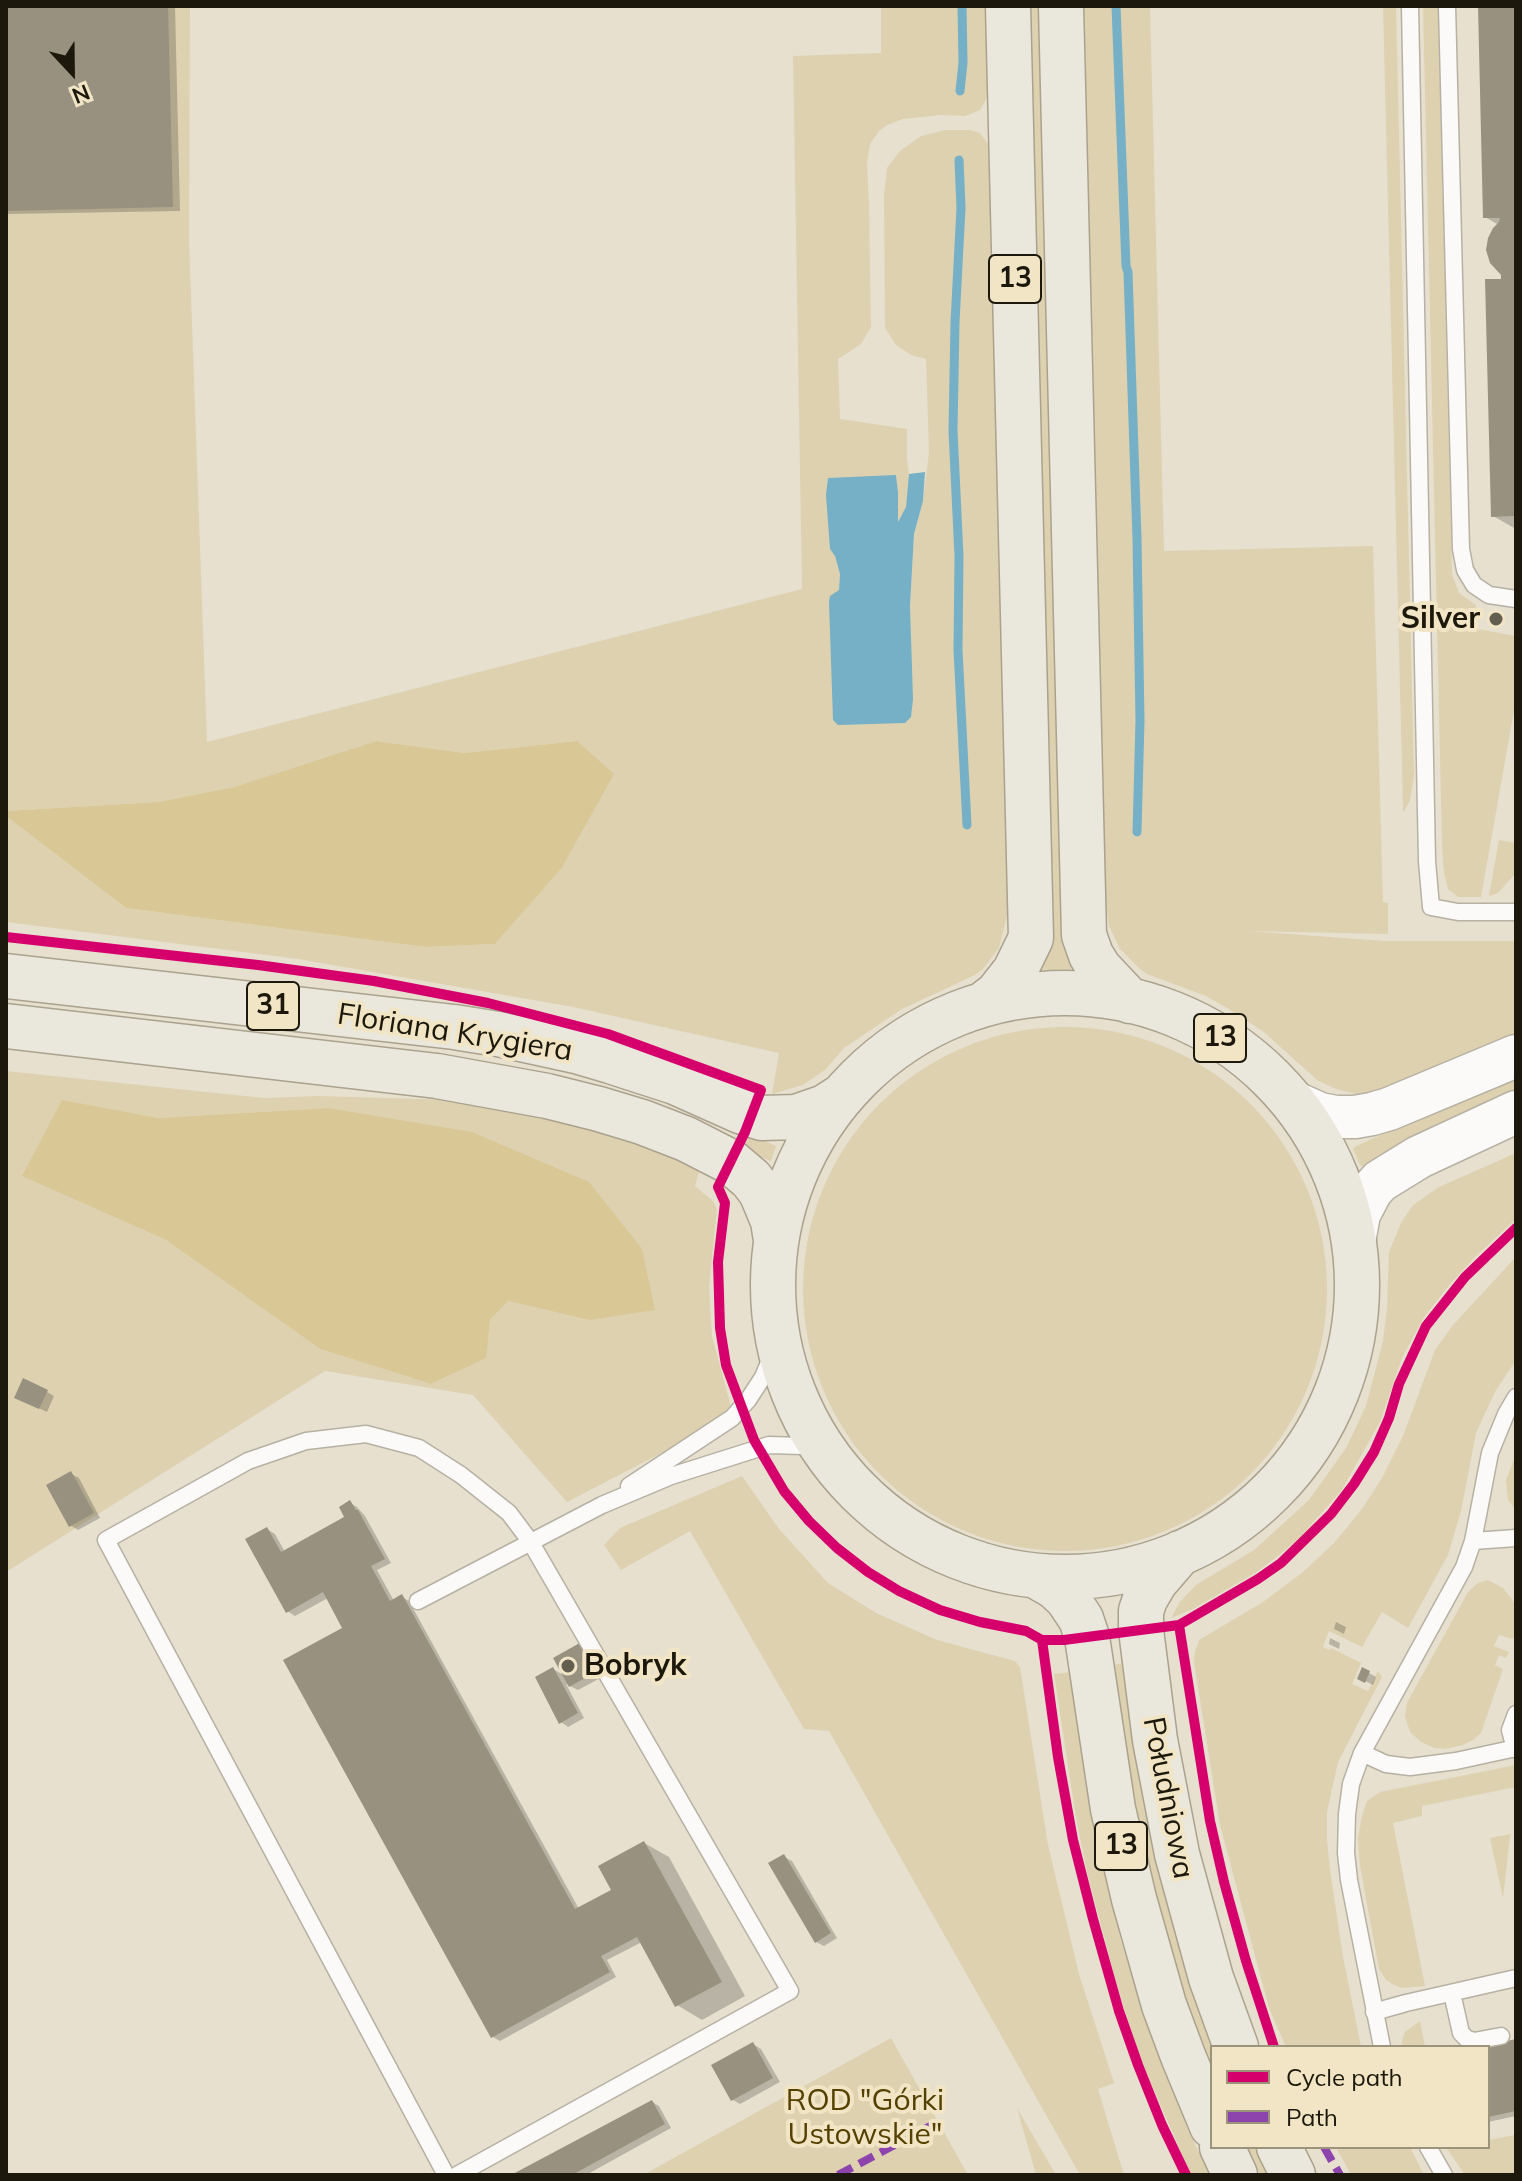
<!DOCTYPE html>
<html>
<head>
<meta charset="utf-8">
<style>
	body { margin:0 }
	#map { position:relative; width:1522px; height:2181px; overflow:hidden; background:#e7e0cf; font-family:Mulish,sans-serif }
	canvas { display:block }
	.frame { position:absolute; inset:0; border:8px solid #1c180c; pointer-events:none }
	.legend { position:absolute; left:1210px; top:2045px; width:280px; height:104px; box-sizing:border-box; background:#f1e5c5; border:2px solid #9c937b; margin:0; padding:10px 14px; list-style:none; font-size:24px; color:#1c180c }
	.legend li { display:flex; align-items:center; gap:16px; height:40px }
	.legend b { width:40px; border:2px solid #9c937b }
	.north { position:absolute; left:32px; top:32px; width:80px; height:80px; -webkit-text-stroke:6px #f1e5c5; paint-order:stroke; rotate:158deg; font-size:22px; font-weight:700; line-height:32px; text-align:center; color:#1c180c }
	.north::after { content:''; display:block; margin:auto; width:28px; height:36px; background:#1c180c; clip-path:polygon(50% 0,100% 100%,50% 72%,0 100%) }
</style>
</head>
<body>
<div id="map">
<canvas width="1522" height="2181"></canvas>
<div class="frame"></div>
<ul class="legend">
<li><b style="height:10px;background:#d6006c"></b>Cycle path</li>
<li><b style="height:10px;background:#8e44ad"></b>Path</li>
</ul>
<div class="north">N</div>
</div>
<script>
const context = document.querySelector('canvas').getContext('2d');
context.lineJoin = 'round';
function fill(path, color) {
  context.fillStyle = color;
  context.fill(path, 'evenodd');
}
function shape(rows) {
  const path = new Path2D();
  for (const r of rows) {
    if (r.length === 3) {
      path.moveTo(r[0] + r[2], r[1]);
      path.arc(r[0], r[1], r[2], 0, 2 * Math.PI);
      continue;
    }
    path.moveTo(r[0], r[1]);
    for (let i = 2; i < r.length; i += 2) path.lineTo(r[i], r[i + 1]);
  }
  return path;
}
function strokePath(path, color, width, dash) {
  context.strokeStyle = color;
  context.lineWidth = width;
  context.lineCap = dash ? 'butt' : 'round';
  context.setLineDash(dash || []);
  context.stroke(path);
}
function drawText(font, color, halo, rows, align = 'center') {
  context.font = font + ' Mulish,sans-serif';
  context.lineWidth = 8;
  context.setLineDash([]);
  context.textBaseline = 'middle';
  context.strokeStyle = halo;
  context.fillStyle = color;
  for (const [text, x, y, turn = 0] of rows) {
    context.save();
    context.translate(x, y);
    context.rotate((+turn || 0) * Math.PI / 180);
    context.textAlign = isNaN(turn) ? turn : align;
    if (halo) context.strokeText(text, 0, 0);
    context.fillText(text, 0, 0);
    context.restore();
  }
}
fill(shape([
	[6,6,190,6,189,239,207,742,802,589,793,56,881,53,881,6,986,6,988,96,980,110,965,116,941,115,903,119,887,125,879,131,870,144,867,164,869,204,871,327,861,344,838,359,840,419,907,429,907,460,909,474,906,508,897,524,898,492,896,475,835,556,840,574,839,590,912,711,910,606,914,534,923,501,929,452,926,359,911,355,896,345,885,328,884,195,887,168,900,151,921,136,945,130,970,130,980,133,990,147,1008,912,999,948,983,969,975,975,902,1009,844,1048,825,1070,803,1085,772,1094,779,1053,573,1007,298,959,6,922,6,816,126,908,425,947,495,944,561,869,577,741,464,753,376,741,234,787,158,802,6,811],
	[1026,6,1044,6,1076,965,1072,969,1037,970],
	[1084,6,1150,6,1164,551,1373,546,1383,902,1388,903,1388,934,1249,931,1384,941,1516,941,1516,1035,1394,1090,1376,1095,1355,1094,1336,1089,1317,1080,1264,1032,1227,1008,1206,996,1147,974,1140,969,1120,949,1109,926,1106,905,1105,868],
	[1383,6,1396,6,1414,775,1410,800,1404,812,1403,809],
	[1423,6,1438,6,1452,574,1459,593,1476,605,1472,628,1516,636,1516,699,1481,897,1458,897,1448,889,1444,873,1442,846],
	[1499,840,1516,843,1515,874,1498,893,1489,896],
	[1065,1289,262],
	[6,1071,264,1098,319,1096,489,1101,638,1141,700,1169,695,1186,713,1201,717,1209,709,1287,712,1336,731,1407,718,1421,702,1432,567,1502,473,1395,325,1371,6,1572],
	[62,1101,158,1118,328,1108,589,1320,508,1301,490,1320,485,1358,431,1384,320,1349,166,1240,23,1176],
	[1516,1075,1516,1098,1363,1167,1360,1165,1353,1149,1356,1146],
	[750,1134,776,1146,771,1161,743,1150],
	[1516,1153,1516,1219,1476,1256,1451,1283,1424,1317,1402,1358,1380,1422,1341,1491,1301,1536,1277,1557,1255,1573,1193,1609,1171,1618,1180,1602,1196,1585,1254,1550,1309,1500,1346,1448,1366,1406,1383,1341,1387,1308,1389,1252,1401,1223,1413,1205,1439,1187],
	[1516,1257,1516,1360,1495,1392,1476,1433,1461,1511,1448,1555,1408,1628,1382,1612,1362,1647,1329,1631,1323,1647,1330,1650,1331,1648,1361,1663,1352,1684,1368,1691,1378,1671,1382,1677,1338,1762,1327,1812,1327,1839,1330,1870,1343,1957,1361,2047,1286,2047,1269,2008,1220,1825,1194,1662,1195,1652,1199,1640,1263,1602,1303,1572,1334,1543,1362,1509,1382,1478,1403,1436,1435,1350,1453,1325],
	[1516,1454,1516,1510,1508,1500,1506,1480],
	[742,1476,779,1529,828,1583,876,1613,937,1640,1015,1661,1020,1667,1048,1845,1079,1974,1114,2083,1098,2089,1124,2175,1080,2175,829,1731,804,1729,690,1531,621,1570,604,1545,620,1528],
	[1488,1580,1503,1588,1513,1601,1516,1608,1516,1631,1513,1639,1499,1635,1494,1646,1509,1652,1506,1658,1499,1655,1495,1665,1503,1669,1481,1733,1473,1740,1463,1745,1445,1749,1435,1748,1421,1742,1410,1732,1405,1716,1407,1703,1468,1592,1478,1583],
	[1126,1663,1215,2047,1212,2047,1212,2080,1192,2030,1139,1839,1112,1665],
	[1073,1672,1102,1860,1120,1938,1144,2015,1187,2128,1210,2175,1191,2175,1139,2056,1116,1982,1088,1876,1076,1818,1054,1674],
	[1516,1765,1516,1787,1422,1806,1422,1816,1393,1823,1425,1986,1402,1988,1394,1985,1386,1980,1379,1969,1360,1866,1358,1838,1362,1816,1367,1801,1380,1792],
	[1511,1834,1510,1837,1503,1898,1490,1838],
	[1420,2021,1425,2047,1403,2047,1402,2040,1405,2032],
	[891,2038,968,2175,643,2175],
	[1017,2108,1056,2175,1036,2175],
	[1515,2135,1516,2175,1465,2175,1446,2147,1488,2147,1488,2140],
	[1241,2147,1258,2147,1272,2175,1254,2175],
	[1336,2147,1410,2147,1424,2175,1351,2175]
]), '#ddd1b0');
fill(shape([
	[376,741,464,753,577,741,614,774,561,869,495,944,425,947,126,908,6,816,6,811,158,802,234,787],
	[62,1100,158,1118,328,1108,472,1132,589,1182,642,1249,655,1310,589,1320,508,1301,490,1320,486,1358,431,1384,320,1349,166,1240,22,1176]
]), '#d9c795');
fill(shape([
	[925,472,923,501,914,534,910,606,913,699,911,717,905,723,838,725,833,720,829,602,830,596,839,590,840,574,835,556,830,549,826,495,828,478,896,475,898,492,898,522,906,507,909,474]
]), '#75b0c6');
fill(shape([
	[6,6,175,6,180,211,6,214],
	[1480,6,1516,6,1516,529,1493,516,1503,281,1499,225,1485,217],
	[47,1392,54,1396,47,1412,24,1401],
	[71,1474,79,1478,100,1518,78,1530,70,1525],
	[350,1503,357,1507,365,1516,391,1563,377,1570,394,1601,402,1597,409,1601,579,1909,614,1890,644,1843,669,1857,745,1996,702,2020,677,2005,642,1942,607,1960,616,1977,500,2041,493,2037,345,1629,328,1598,295,1616,287,1611,267,1529,275,1534,285,1552,347,1517],
	[1336,1622,1346,1627,1344,1634,1334,1629],
	[1330,1638,1340,1643,1339,1649,1329,1644],
	[555,1659,608,1674,578,1690,566,1684,584,1718,568,1727,561,1722,553,1669,565,1676],
	[1369,1673,1376,1677,1373,1685,1359,1678],
	[784,1857,792,1861,837,1938,824,1946,816,1942],
	[1516,2041,1516,2116,1488,2122,1488,2047],
	[753,2044,761,2049,780,2082,740,2104,733,2100],
	[652,2102,659,2106,671,2128,586,2175,516,2175]
]), '#0003');
strokePath(shape([
	[1116,6,1126,266,1128,272,1137,539,1140,721,1137,832],
	[960,91,963,63,962,6],
	[959,160,961,208,955,322,953,431,959,556,958,650,967,825]
]), '#75b0c6', 9);
fill(shape([
	[6,6,168,6,173,207,6,211],
	[1478,6,1516,6,1516,516,1491,517,1485,279,1501,279,1501,275,1490,263,1486,250,1488,238,1493,228,1499,222,1500,218,1483,218],
	[23,1378,48,1390,39,1409,14,1398],
	[71,1471,94,1513,69,1527,46,1485],
	[350,1500,356,1510,358,1510,385,1559,371,1566,390,1601,402,1594,575,1909,611,1890,598,1866,644,1841,722,1982,675,2007,637,1937,601,1956,610,1972,491,2038,283,1660,342,1628,323,1592,286,1613,245,1539,267,1527,281,1552,344,1517,339,1507],
	[585,1640,601,1669,569,1687,553,1658],
	[553,1667,578,1713,559,1724,535,1677],
	[1362,1667,1370,1671,1365,1683,1357,1679],
	[784,1854,831,1933,815,1943,768,1863],
	[1516,2039,1516,2111,1488,2117,1488,2045],
	[753,2042,773,2078,731,2101,711,2065],
	[652,2100,665,2124,572,2175,511,2175]
]), '#98917f');
const service = shape([
	[1410,6,1427,861,1431,907,1458,912,1516,912],
	[1447,6,1461,549,1465,570,1474,585,1489,595,1516,599],
	[629,1486,732,1418,748,1400,763,1377,773,1353,777,1335],
	[1473,1541,1516,1538],
	[418,1601,602,1505,671,1476,769,1445,802,1446,829,1459],
	[1515,1749,1510,1730,1516,1714],
	[1362,1753,1464,1567,1473,1541,1490,1453,1506,1414,1516,1397],
	[1454,2002,1461,2033,1467,2039,1474,2041,1501,2036],
	[1374,2012,1406,2003,1516,1978],
	[1382,2047,1349,1880,1346,1853,1347,1814,1351,1784,1362,1753,1386,1764,1410,1767,1456,1761,1516,1748],
	[1428,2147,1444,2175],
	[446,2175,106,1540,248,1461,306,1441,366,1434,419,1448,461,1475,509,1513,530,1541,790,1991,457,2175]
]);
const tertiary = shape([
	[1293,1102,1320,1114,1336,1117,1355,1117,1372,1114,1389,1109,1516,1056],
	[1354,1242,1359,1214,1371,1191,1380,1181,1419,1157,1516,1112]
]);
const primary = shape([
	[1061,6,1084,935,1091,955,1099,968,1130,1001],
	[6,976,454,1027,498,1034,576,1051,610,1061,675,1082,740,1111,762,1118,796,1117,825,1107,842,1096],
	[1065,1285,292],
	[984,1004,997,994,1015,971,1031,938,1008,6],
	[6,1026,437,1076,547,1096,599,1109,642,1122,686,1139,731,1162,751,1179,761,1192,773,1221,776,1240],
	[1180,1553,1155,1582,1145,1599,1141,1611,1141,1630,1155,1740,1177,1854,1211,1978,1236,2047],
	[1036,1576,1055,1587,1067,1598,1081,1619,1087,1637,1113,1809,1134,1899,1164,2005,1183,2056,1212,2126],
	[1222,2147,1235,2175],
	[1279,2147,1293,2175]
]);
strokePath(service, '#b6b1a3', 19);
strokePath(tertiary, '#b6b1a3', 45);
strokePath(primary, '#aaa28d', 47);
strokePath(service, '#fbfaf8', 16);
strokePath(tertiary, '#fbfaf8', 42);
strokePath(primary, '#eae7dd', 44);
strokePath(shape([
	[1324,2147,1340,2175],
	[838,2175,938,2122]
]), '#8e44ad', 8, [16, 8]);
strokePath(shape([
	[6,937,258,965,374,981,488,1003,608,1034,761,1090,745,1132,718,1187,725,1203,718,1262,720,1328,726,1365,754,1440,784,1491,809,1521,837,1548,868,1572,899,1591,940,1610,980,1622,1026,1631,1042,1640,1064,1640,1179,1625,1258,1579,1281,1563,1331,1514,1354,1484,1374,1452,1389,1418,1399,1384,1426,1326,1465,1277,1516,1228],
	[1179,1625,1210,1821,1224,1882,1246,1961,1274,2047],
	[1042,1640,1058,1757,1073,1840,1093,1919,1119,2011,1138,2065,1162,2125,1186,2175]
]), '#d6006c', 10);
for (const [x, y, r, color] of [
	[1496,619,8,"#635e50"],
	[568,1666,8,"#635e50"]
]) {
  const dot = new Path2D();
  dot.arc(x, y, r, 0, 2 * Math.PI);
  context.fillStyle = color;
  context.fill(dot);
  strokePath(dot, '#f1e5c5', 3);
}
for (const [x, y, w] of [
	[1015,279,52],
	[273,1006,52],
	[1220,1038,52],
	[1121,1846,52]
]) {
  const box = new Path2D();
  box.roundRect(x - w / 2, y - 24, w, 48, 6);
  context.fillStyle = '#f1e5c5';
  context.fill(box);
  strokePath(box, '#1c180c', 2);
}
drawText('bold 28px', '#1c180c', null, [
	["13",1015,279],
	["31",273,1006],
	["13",1220,1038],
	["13",1121,1846]
]);
drawText('bold 30px', '#1c180c', '#f1e5c5', [
	["Silver",1480,619],
	["Bobryk",584,1666,"left"]
], 'right');
drawText('30px', '#1c180c', '#f1e5c5', [
	["Floriana Krygiera",455,1033,9],
	["Południowa",1168,1798,79]
]);
drawText('30px', '#544100', '#f1e5c5', [
	["ROD \"Górki",865,2101],
	["Ustowskie\"",865,2135]
]);
</script>
</body>
</html>
